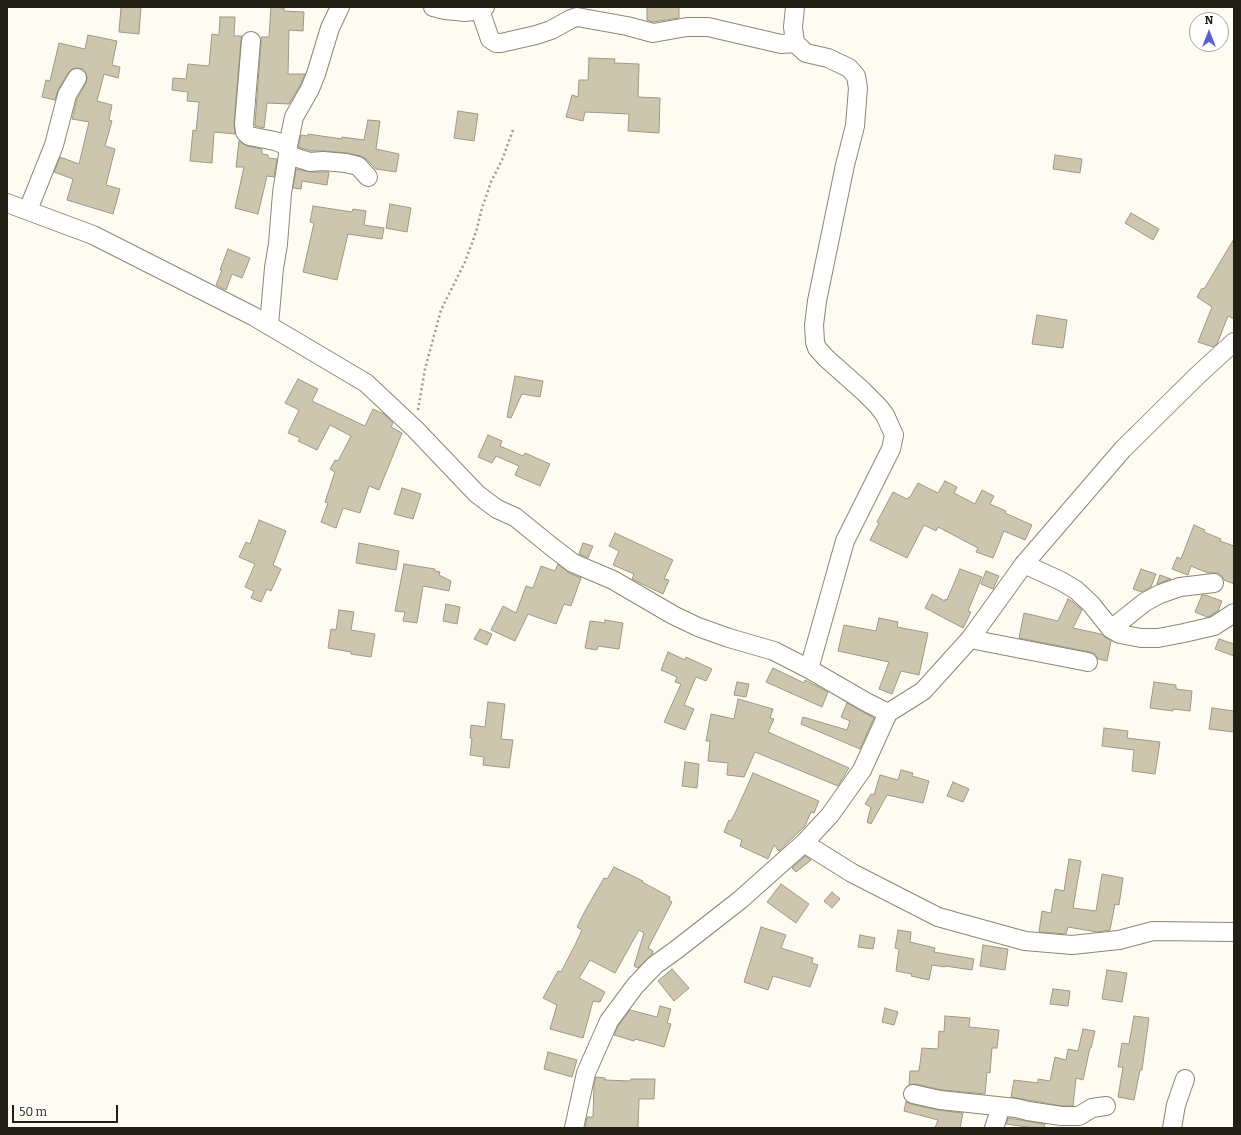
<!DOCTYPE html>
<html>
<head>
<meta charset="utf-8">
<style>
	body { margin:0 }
	#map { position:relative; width:1241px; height:1135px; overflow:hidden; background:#fefcf2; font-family:Bitter,serif }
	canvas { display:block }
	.frame { position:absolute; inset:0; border:8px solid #201e15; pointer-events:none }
	.north { position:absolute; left:1189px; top:12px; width:40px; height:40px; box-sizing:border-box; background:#fff; border:1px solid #a6a5a1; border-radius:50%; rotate:0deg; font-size:11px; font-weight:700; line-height:16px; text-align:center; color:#201e15 }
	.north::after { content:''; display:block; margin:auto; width:14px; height:18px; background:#5760d7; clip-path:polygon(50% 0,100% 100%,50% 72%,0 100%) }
	.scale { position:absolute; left:12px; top:1105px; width:106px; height:18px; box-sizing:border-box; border:2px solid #201e15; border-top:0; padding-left:5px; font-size:12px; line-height:14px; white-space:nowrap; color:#201e15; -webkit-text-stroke:3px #fff; paint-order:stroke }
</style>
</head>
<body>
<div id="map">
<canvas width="1241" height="1135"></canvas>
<div class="frame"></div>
<div class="north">N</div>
<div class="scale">50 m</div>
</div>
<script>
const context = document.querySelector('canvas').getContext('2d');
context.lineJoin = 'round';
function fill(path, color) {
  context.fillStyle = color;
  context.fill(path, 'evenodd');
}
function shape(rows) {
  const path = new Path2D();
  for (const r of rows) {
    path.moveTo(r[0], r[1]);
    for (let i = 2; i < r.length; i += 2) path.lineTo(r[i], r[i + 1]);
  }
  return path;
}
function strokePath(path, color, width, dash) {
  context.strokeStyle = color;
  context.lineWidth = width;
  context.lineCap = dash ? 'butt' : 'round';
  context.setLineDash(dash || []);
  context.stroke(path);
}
const building = shape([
	[121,7,141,7,139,34,119,32,121,7],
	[271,7,284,8,284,11,304,12,303,31,289,30,288,74,305,74,301,84,289,104,267,103,264,128,255,126,255,124,261,42,261,37,269,37,271,7],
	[647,7,679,7,679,18,653,22,647,20,647,7],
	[220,17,235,17,234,36,242,36,241,40,234,123,235,134,214,132,212,163,190,161,193,130,196,131,199,102,187,101,188,92,172,90,173,78,186,79,188,64,209,66,212,34,219,35,220,17],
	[88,35,117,41,112,65,120,67,118,78,104,74,97,101,112,105,109,120,112,121,105,146,115,149,106,185,120,189,113,214,67,200,73,179,54,172,60,157,79,164,89,122,72,119,77,99,86,83,87,78,86,73,83,69,77,68,72,69,68,73,58,90,55,100,42,97,46,80,50,81,59,43,85,49,88,35],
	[589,58,615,59,614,63,639,64,638,97,660,98,659,133,628,131,629,114,585,112,583,121,566,117,572,95,578,97,579,80,588,80,589,58],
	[458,111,478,114,474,141,454,138,458,111],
	[368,120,380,121,376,149,399,154,396,172,376,169,366,159,361,156,347,153,324,151,311,151,298,147,301,135,308,136,308,134,342,139,342,137,364,140,368,120],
	[239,141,247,146,262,149,262,154,268,155,268,158,277,159,274,177,267,176,258,214,235,208,244,167,236,167,239,141],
	[1055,155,1082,159,1080,173,1053,169,1055,155],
	[296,169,311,172,329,172,327,185,302,181,301,189,293,188,296,169],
	[390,204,411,208,407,232,386,228,390,204],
	[313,206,352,212,353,209,366,211,364,225,384,228,382,239,348,234,337,280,303,272,314,223,310,222,313,206],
	[1131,213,1159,229,1153,240,1125,223,1131,213],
	[1234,239,1234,319,1228,316,1217,344,1213,347,1198,342,1212,307,1197,297,1202,288,1204,289,1234,239],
	[228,249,250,258,242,278,232,274,226,290,216,285,222,270,220,270,228,249],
	[1037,315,1067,320,1063,348,1032,344,1037,315],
	[515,376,543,381,540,397,522,394,511,418,507,417,515,376],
	[298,379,318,389,312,401,365,426,373,409,384,414,393,423,391,427,402,433,379,490,369,486,360,513,343,508,336,528,321,522,328,503,325,502,335,472,330,469,335,460,338,461,351,436,330,425,317,450,298,441,300,438,288,433,299,410,285,403,298,379],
	[488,435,502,441,500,446,523,456,525,453,550,464,540,486,515,475,519,466,496,456,492,463,478,457,488,435],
	[945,481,957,487,954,493,975,504,982,490,994,496,990,504,1006,511,1005,513,1032,525,1025,540,1004,531,993,558,976,552,978,548,938,527,936,531,924,525,907,558,870,540,879,523,877,522,893,492,907,499,909,497,910,497,918,483,938,493,945,481],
	[402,488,421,494,413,519,394,514,402,488],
	[259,520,286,531,273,565,281,569,271,591,267,589,261,602,251,598,254,591,245,587,255,564,239,557,246,542,250,544,259,520],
	[1194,525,1205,530,1204,532,1221,539,1220,541,1234,546,1234,584,1224,580,1222,576,1218,573,1208,573,1191,566,1188,575,1172,569,1177,557,1181,559,1194,525],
	[615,533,673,560,664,579,669,580,663,594,640,583,632,579,634,574,613,565,619,551,609,546,615,533],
	[359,543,399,551,396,570,356,563,359,543],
	[583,543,593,546,588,558,579,554,583,543],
	[404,564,435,569,435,571,440,572,439,575,451,581,449,591,423,586,417,623,403,621,405,612,395,611,404,564],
	[558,564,569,573,581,578,571,606,564,604,556,624,528,614,515,641,491,630,503,606,516,613,526,586,533,588,541,566,555,571,558,564],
	[960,569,982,577,968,611,971,612,963,628,925,608,932,594,945,601,945,599,947,600,960,569],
	[1141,569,1156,574,1151,587,1142,592,1133,589,1141,569],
	[986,571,999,576,993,589,981,584,986,571],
	[1160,575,1171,579,1157,584,1160,575],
	[1202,595,1205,595,1222,601,1218,611,1210,616,1207,617,1195,612,1202,595],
	[1068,599,1073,602,1082,610,1073,628,1101,634,1111,641,1107,661,1098,659,1095,654,1090,652,1019,638,1024,613,1058,621,1068,599],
	[446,604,460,607,457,624,443,621,446,604],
	[339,610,354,612,351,630,375,634,371,657,351,654,351,652,328,648,331,629,336,630,339,610],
	[879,618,898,622,897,627,928,633,919,675,901,671,892,694,879,689,889,662,838,651,844,625,876,631,879,618],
	[605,620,623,623,619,649,598,646,597,650,585,648,590,621,605,623,605,620],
	[480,629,492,634,487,645,474,639,480,629],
	[1219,639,1234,644,1234,656,1215,649,1219,639],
	[668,652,685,660,686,657,712,669,706,681,696,677,684,705,694,709,685,730,664,722,681,684,675,682,677,677,661,670,668,652],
	[773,668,804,683,805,680,828,692,822,707,766,682,773,668],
	[737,682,749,684,746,697,734,695,737,682],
	[1154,682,1176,685,1176,689,1192,691,1190,711,1173,709,1173,711,1150,708,1154,682],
	[738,699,773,709,770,718,774,719,768,732,849,768,838,786,755,752,744,777,727,775,728,763,708,761,710,741,706,741,711,714,734,719,738,699],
	[488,702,505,704,501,739,513,740,509,768,483,765,484,757,470,755,472,738,470,738,471,725,485,727,488,702],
	[847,703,874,718,860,749,801,724,803,717,847,730,850,721,841,717,847,703],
	[1212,708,1234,711,1234,732,1209,729,1212,708],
	[1104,728,1128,731,1127,738,1160,742,1155,774,1132,771,1134,750,1102,746,1104,728],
	[685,762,699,764,697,788,682,786,685,762],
	[901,770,913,773,912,776,929,781,923,803,887,795,871,824,867,822,871,807,865,804,871,794,874,795,880,775,898,780,901,770],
	[753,773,819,801,814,813,811,812,805,826,779,851,774,845,768,859,740,846,742,840,724,832,729,820,731,821,738,807,753,773],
	[953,782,969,789,963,802,947,796,953,782],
	[805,856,811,860,796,872,792,868,805,856],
	[1069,859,1081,861,1073,908,1096,911,1102,874,1123,878,1119,905,1115,904,1110,930,1097,932,1068,927,1066,934,1039,932,1042,911,1051,913,1055,889,1064,891,1069,859],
	[614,867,643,881,642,882,670,897,669,900,672,902,648,948,653,951,652,955,638,968,634,966,644,933,639,930,615,973,590,960,579,978,605,992,600,1002,593,1001,583,1038,550,1029,557,1005,543,998,558,971,561,972,575,945,582,930,577,927,585,911,604,878,607,879,614,867],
	[781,884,809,904,796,923,767,902,781,884],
	[832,892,840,899,832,908,824,901,832,892],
	[761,927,786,935,781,948,813,958,812,963,818,965,810,987,773,976,768,990,744,982,761,927],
	[898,930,911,932,910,942,935,948,934,952,974,959,972,970,945,966,945,967,932,965,929,980,911,976,912,974,896,971,899,949,895,948,898,930],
	[860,935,875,938,873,949,858,947,860,935],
	[983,945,1008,949,1005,970,980,966,983,945],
	[672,969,689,988,674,1001,658,981,672,969],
	[1107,970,1127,973,1122,1002,1102,999,1107,970],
	[1053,989,1070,991,1068,1006,1050,1004,1053,989],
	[660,1006,671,1009,667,1023,671,1024,664,1047,635,1039,634,1041,614,1035,618,1026,630,1010,657,1017,660,1006],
	[885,1008,898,1012,894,1025,882,1022,885,1008],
	[945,1016,970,1018,969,1027,999,1030,997,1048,992,1048,990,1073,987,1072,985,1094,942,1090,915,1084,909,1085,910,1071,919,1071,922,1048,938,1049,939,1031,944,1032,945,1016],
	[1134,1016,1149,1018,1142,1070,1140,1070,1134,1100,1118,1097,1123,1067,1118,1067,1122,1043,1129,1044,1134,1016],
	[1083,1029,1095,1031,1091,1048,1090,1048,1083,1080,1076,1078,1073,1106,1062,1106,1011,1097,1014,1080,1038,1083,1038,1079,1050,1081,1055,1057,1066,1060,1068,1049,1078,1051,1083,1029],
	[548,1052,577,1060,572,1077,544,1069,548,1052],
	[596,1077,605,1078,605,1080,630,1081,631,1079,655,1079,654,1099,639,1099,638,1128,585,1128,587,1117,593,1117,594,1084,596,1077],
	[906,1102,911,1104,938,1110,963,1113,960,1128,935,1128,938,1120,904,1111,906,1102],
	[1008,1118,1045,1124,1044,1128,1034,1128,1006,1124,1008,1118]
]);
fill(building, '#ccc6ae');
strokePath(building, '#9f9982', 1);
const minor = shape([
	[433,7,445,10,465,12,480,10,485,7],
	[795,7,793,27,795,43,806,53,828,58,849,68,856,76,858,88,855,126,845,165,817,301,814,325,815,342,817,348,826,358,863,391,878,406,885,415,894,435,891,449,845,541,809,669],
	[480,10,490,39,496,43,501,43,536,35,551,30,571,19,577,17,627,26,653,33,687,27,708,27,781,44,795,43],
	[251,41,244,124,245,132,249,136,275,141,288,146],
	[288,155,310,162,323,161,346,163,358,166,368,177],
	[7,203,93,235,253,316,366,383,415,429,477,494,497,509,515,517,552,547,573,563,613,580,673,615,698,627,729,638,774,651,809,669,866,702,888,713],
	[28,210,54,145,67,95,77,78],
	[269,325,274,268,278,244,282,193,288,155,288,146,294,117,310,89,316,74,330,28,340,7],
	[1024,564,1061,581,1076,590,1091,604,1111,629,1120,634,1141,638,1158,638,1184,633,1214,626,1234,613],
	[1111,629,1145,602,1160,594,1180,587,1214,583],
	[970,639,1088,662],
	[804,843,852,873,938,917,1025,941,1072,945,1119,940,1153,931,1234,932],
	[913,1094,940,1100,1016,1108,1028,1111,1061,1116,1079,1116,1092,1108,1106,1106],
	[574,1128,586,1073,609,1021,635,986,655,965,676,950,740,900,804,843,830,815,862,770,888,713,923,691,970,639,1024,564,1123,449,1198,375,1234,342],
	[994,1128,998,1116,999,1107],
	[1172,1128,1176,1105,1185,1079]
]);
strokePath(minor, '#8d8771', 20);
strokePath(shape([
	[418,410,425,369,441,310,465,262,476,232,482,208,491,182,502,160,513,130]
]), '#9b998f', 2.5, [2, 3]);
strokePath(minor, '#fff', 18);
</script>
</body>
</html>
